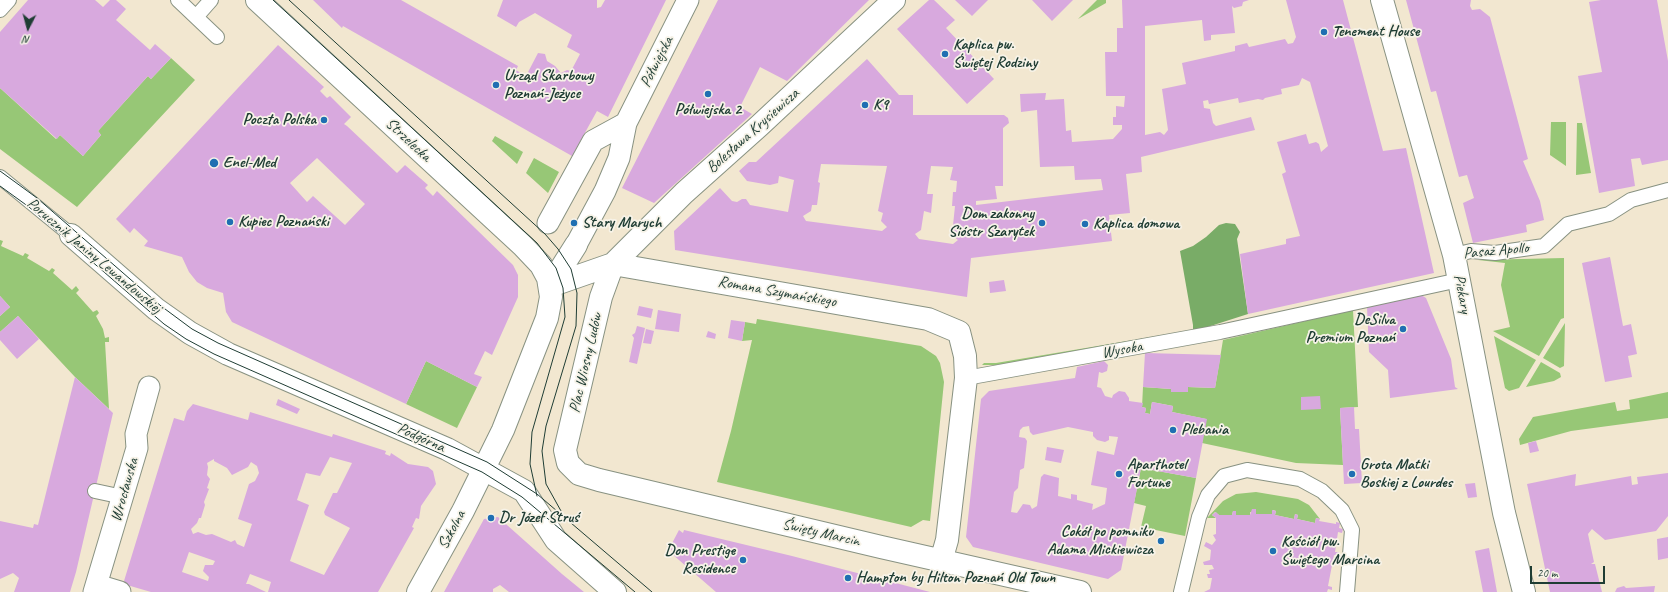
<!DOCTYPE html>
<html>
<head>
<meta charset="utf-8">
<style>
	body { margin:0 }
	#map { position:relative; width:1668px; height:592px; overflow:hidden; background:#f2e7d0; font-family:Caveat,sans-serif }
	canvas { display:block }
	.north { position:absolute; left:8px; top:8px; width:40px; height:40px; -webkit-text-stroke:3px #f7f3e8; paint-order:stroke; rotate:186deg; font-size:11px; font-weight:700; line-height:16px; text-align:center; color:#1f3d34 }
	.north::after { content:''; display:block; margin:auto; width:14px; height:18px; background:#1f3d34; clip-path:polygon(50% 0,100% 100%,50% 72%,0 100%) }
	.scale { position:absolute; left:1530px; top:566px; width:75px; height:18px; box-sizing:border-box; border:2px solid #1f3d34; border-top:0; padding-left:5px; font-size:12px; line-height:14px; white-space:nowrap; color:#1f3d34; -webkit-text-stroke:3px #f7f3e8; paint-order:stroke }
</style>
</head>
<body>
<div id="map">
<canvas width="1668" height="592"></canvas>
<div class="north">N</div>
<div class="scale">20 m</div>
</div>
<script>
const context = document.querySelector('canvas').getContext('2d');
context.lineJoin = 'round';
function fill(path, color) {
  context.fillStyle = color;
  context.fill(path, 'evenodd');
}
function shape(rows) {
  const path = new Path2D();
  for (const r of rows) {
    path.moveTo(r[0], r[1]);
    for (let i = 2; i < r.length; i += 2) path.lineTo(r[i], r[i + 1]);
  }
  return path;
}
function strokePath(path, color, width, dash) {
  context.strokeStyle = color;
  context.lineWidth = width;
  context.lineCap = dash ? 'butt' : 'round';
  context.setLineDash(dash || []);
  context.stroke(path);
}
function drawText(font, color, halo, rows, align = 'center') {
  context.font = font + ' Caveat,sans-serif';
  context.lineWidth = 3.5;
  context.setLineDash([]);
  context.textBaseline = 'middle';
  context.strokeStyle = halo;
  context.fillStyle = color;
  for (const [text, x, y, turn = 0] of rows) {
    context.save();
    context.translate(x, y);
    context.rotate((+turn || 0) * Math.PI / 180);
    context.textAlign = isNaN(turn) ? turn : align;
    if (halo) context.strokeText(text, 0, 0);
    context.fillText(text, 0, 0);
    context.restore();
  }
}
fill(shape([
	[1097,0,1106,0,1106,3,1078,19],
	[171,58,195,80,77,207,0,149,0,88,56,139,60,135,83,156,101,135,98,131,148,76,151,79],
	[1551,122,1566,122,1566,166,1550,155],
	[1577,123,1582,123,1591,173,1576,175],
	[495,136,523,152,517,164,492,141],
	[534,158,559,172,548,193,526,173],
	[0,240,3,241,1,246,23,256,25,253,29,255,27,258,49,271,52,268,55,270,53,273,72,290,76,286,79,290,76,293,93,312,97,310,99,313,96,316,103,329,105,338,109,337,109,342,105,342,109,409,75,377,18,316,0,332,0,316,10,307,0,296],
	[1564,258,1564,318,1561,319,1539,356,1493,331,1510,327,1501,285,1505,263,1478,260],
	[1353,310,1358,407,1340,408,1343,465,1296,463,1202,443,1206,419,1172,412,1173,406,1152,402,1150,414,1145,413,1146,408,1142,407,1143,387,1171,389,1171,392,1188,392,1188,387,1215,388,1223,340],
	[757,319,921,346,936,356,940,363,944,382,930,521,923,520,911,527,717,482,731,431,752,340,742,341,745,322,756,324],
	[1565,323,1564,366,1560,368,1543,358],
	[1193,330,1195,331,1076,351,1074,354,996,365,982,365,984,363,996,363],
	[1494,336,1536,360,1519,388,1509,391,1505,388],
	[426,361,477,387,457,428,406,404],
	[1541,362,1560,373,1561,377,1554,381,1526,387],
	[1668,392,1668,418,1571,431,1520,445,1519,439,1533,417,1615,402,1617,411,1630,409,1629,400],
	[1141,468,1196,478,1185,536,1141,527,1146,506,1134,503],
	[1256,492,1298,499,1309,505,1320,519,1316,518,1315,523,1297,519,1298,515,1295,514,1294,519,1275,515,1276,511,1273,510,1272,514,1256,514,1250,512,1250,515,1236,515,1235,511,1233,511,1232,515,1219,515,1215,512,1212,515,1216,518,1207,518,1223,501,1236,494]
]), '#97c776');
fill(shape([
	[1226,223,1235,224,1240,232,1237,239,1248,314,1195,331,1193,330,1193,325,1180,251,1193,246,1206,237,1219,225]
]), '#79ac67');
fill(shape([
	[28,0,95,0,103,7,110,0,116,0,126,9,116,20,150,50,155,44,171,58,151,79,148,76,98,131,101,135,83,156,60,135,57,139,0,88,0,32],
	[313,0,401,0,518,66,516,70,526,76,538,53,545,54,547,61,555,66,561,73,567,70,571,71,580,54,567,47,572,35,535,13,519,22,516,27,497,16,503,0,597,0,597,8,601,7,605,0,666,0,608,117,597,111,572,156,343,26,342,28],
	[718,0,869,0,787,81,760,67,740,107,752,114,654,203,622,188],
	[929,0,934,0,955,20,946,28,994,79,967,104,897,29],
	[955,0,988,0,972,16],
	[1032,0,1073,0,1052,21],
	[1122,0,1249,0,1243,2,1242,6,1234,8,1232,6,1235,33,1211,35,1211,40,1204,41,1202,20,1145,26,1145,135,1160,132,1164,135,1168,130,1162,89,1186,84,1182,63,1235,51,1235,46,1247,43,1249,47,1285,39,1288,44,1293,43,1296,37,1286,0,1343,0,1383,151,1406,148,1434,273,1248,314,1240,254,1286,244,1286,239,1300,236,1282,174,1286,172,1277,142,1306,134,1309,144,1316,142,1319,144,1321,152,1328,146,1310,82,1302,78,1299,85,1281,89,1282,94,1265,98,1263,100,1258,99,1239,103,1238,98,1209,104,1208,100,1203,101,1204,108,1210,109,1213,123,1216,126,1251,117,1255,130,1141,157,1142,172,1126,174,1130,213,1109,215,1112,241,971,258,967,297,675,250,674,231,720,188,732,201,737,202,742,199,746,199,750,205,788,212,794,180,779,176,778,183,770,185,747,181,739,171,749,162,756,162,867,59,899,95,913,95,913,115,1004,115,1008,118,1009,123,1003,128,1003,186,995,186,997,199,976,201,976,205,1103,190,1101,179,1075,180,1074,166,1040,167,1037,110,1021,112,1020,94,1046,93,1045,100,1064,99,1066,131,1071,130,1072,142,1113,139,1122,129,1122,125,1113,125,1113,117,1116,117,1116,106,1124,107,1125,96,1106,96,1105,52,1117,52,1117,28,1123,28],
	[821,164,887,166,878,211,883,213,881,221,887,227,882,231,806,221,803,216,811,211,812,205,817,205,820,183,818,182],
	[931,166,953,167,950,180,957,181,956,192,953,192,952,206,955,206,952,235,958,240,953,244,919,239,915,234,921,230,924,211,931,213,933,194,927,194],
	[1406,0,1471,0,1470,6,1472,10,1480,9,1490,17,1528,159,1523,161,1540,201,1544,220,1526,225,1527,232,1473,243,1463,203,1474,198,1467,175,1459,177,1436,91,1431,92],
	[1601,0,1657,0,1668,61,1668,160,1642,165,1640,158,1631,159,1635,186,1599,193,1578,76,1602,72,1589,2],
	[278,45,324,87,320,91,327,98,330,96,351,117,344,124,347,126,397,173,405,165,428,185,425,188,433,196,437,191,513,265,518,275,518,297,492,355,485,351,474,374,482,377,477,387,426,361,406,404,232,322,226,312,223,293,207,288,197,282,189,272,182,257,144,246,148,241,134,228,130,233,116,219],
	[317,158,365,204,345,225,313,196,307,202,290,183],
	[1610,257,1623,326,1631,324,1637,354,1628,356,1632,377,1605,382,1582,263],
	[1004,280,1006,291,990,293,989,282],
	[1421,295,1426,298,1451,359,1455,387,1458,389,1390,398,1388,370,1369,352,1367,307],
	[0,296,10,307,0,316],
	[639,306,653,309,651,318,637,315],
	[658,310,681,314,679,332,655,329],
	[18,316,39,339,17,359,0,340,0,332],
	[731,320,745,322,742,341,728,338],
	[637,326,645,328,637,364,629,362,634,338,632,335,635,333],
	[646,329,654,331,651,344,643,343],
	[708,331,716,334,715,339,706,337],
	[1145,353,1221,355,1215,388,1188,387,1188,392,1171,392,1171,389,1143,387],
	[1104,361,1108,365,1107,371,1102,373,1099,372,1097,387,1101,388,1105,396,1112,398,1113,395,1119,391,1125,392,1129,398,1129,401,1143,403,1142,407,1146,408,1145,413,1150,414,1152,402,1173,406,1172,412,1207,419,1196,478,1141,468,1121,570,1108,579,973,547,966,537,981,399,989,391,1075,378,1077,367],
	[1029,426,1030,432,1033,435,1068,427,1093,432,1093,436,1097,440,1105,442,1109,440,1109,436,1118,437,1114,455,1097,451,1091,485,1107,488,1105,504,1092,510,1093,504,1077,500,1077,495,1071,494,1071,499,1058,496,1059,478,1044,474,1041,477,1037,506,1032,509,1030,505,1023,504,1017,513,1011,512,1014,492,1018,488,1020,470,1024,468,1027,441,1025,438,1019,437,1020,430,1023,427],
	[75,377,113,413,76,572,70,592,14,592,19,578,13,573,0,579,0,521,33,528,34,524,38,525],
	[1320,396,1321,409,1301,410,1301,397],
	[278,399,300,409,297,414,276,405],
	[193,404,248,420,250,412,332,437,333,434,386,451,385,454,390,456,391,453,408,464,428,467,433,471,436,484,421,506,419,519,416,518,412,527,414,528,378,592,268,592,271,582,250,574,246,584,249,584,266,592,151,592,127,585,124,581,174,418,184,421,187,411],
	[330,457,352,463,337,493,333,493,324,512,325,515,350,528,324,575,290,561,309,505,297,500,306,473,320,476],
	[214,459,214,461,227,468,232,475,248,467,251,462,257,466,259,473,255,481,249,484,238,519,252,524,244,547,237,544,235,540,231,542,212,534,206,535,198,532,193,534,191,529,197,523,199,518,201,518,205,505,204,502,209,489,207,488,210,479,207,475,208,467,207,463],
	[189,552,215,561,213,565,205,565,203,571,209,577,208,581,182,572],
	[1354,407,1355,429,1359,429,1362,483,1344,484,1340,408],
	[1536,441,1539,451,1530,453,1528,443],
	[1047,447,1064,450,1061,463,1045,460],
	[1668,473,1668,516,1656,531,1605,540,1592,529,1588,534,1594,562,1591,564,1595,564,1602,592,1550,592,1527,484,1576,474,1575,486,1631,476,1632,485,1638,484,1637,477],
	[1475,483,1477,497,1468,498,1465,484],
	[1252,509,1256,509,1256,514,1272,514,1272,510,1276,511,1275,515,1294,519,1295,514,1298,515,1297,519,1315,523,1316,518,1320,519,1319,521,1336,524,1336,522,1340,523,1339,528,1343,529,1342,533,1338,532,1335,552,1339,552,1338,556,1334,555,1328,586,1332,587,1332,590,1328,589,1327,592,1204,592,1210,589,1212,578,1208,578,1207,574,1210,574,1209,570,1214,569,1212,565,1204,565,1203,562,1210,560,1211,550,1204,546,1206,542,1212,545,1216,540,1213,535,1216,534,1216,518,1212,515,1216,512,1219,515,1232,515,1233,511,1236,511,1236,515,1250,515],
	[498,517,562,574,584,592,509,592,500,585,493,589,493,592,444,592,484,519],
	[679,530,683,533,684,530,792,556,930,592,716,592,672,554,673,551,669,549],
	[1668,537,1668,558,1658,560,1657,539],
	[1489,548,1497,592,1483,592,1475,551],
	[1624,586,1626,588,1655,586,1654,592,1615,592,1617,588]
]), '#d8a9de');
const service = shape([
	[178,0,217,37],
	[0,10,9,0],
	[196,17,211,0],
	[0,177,71,235],
	[1454,255,1471,251,1495,253,1544,246,1568,224,1609,214,1631,200,1668,190],
	[966,378,1220,332,1459,280],
	[95,491,123,497],
	[1181,592,1199,517,1208,495,1224,476,1247,470,1300,479,1322,491,1342,510,1352,530,1347,592]
]);
const pedestrian = shape([
	[548,223,593,141,626,123],
	[576,245,605,191,619,158,626,123,688,0],
	[97,585,120,592],
	[94,592,137,448,136,434,149,387]
]);
const minor = shape([
	[257,0,523,246,541,265,548,278,551,297,547,318,503,430,463,511,418,592],
	[894,0,759,126,684,193,613,264,601,297,565,450,568,463,579,474,599,480,881,547,1080,592],
	[1382,0,1454,255,1504,513,1524,592],
	[71,235,156,309,190,333,228,354,447,449,524,491,556,540,615,592],
	[550,286,613,264,928,319,959,332,965,356,966,378,947,540,941,561],
	[550,286,576,245]
]);
strokePath(service, '#889282', 16);
strokePath(pedestrian, '#889282', 23);
strokePath(minor, '#889282', 24);
strokePath(service, '#fff', 14);
strokePath(pedestrian, '#fff', 21);
strokePath(minor, '#fff', 22);
strokePath(shape([
	[273,0,537,243,556,268,563,288,565,317,532,432,530,464,537,496],
	[289,0,545,234,558,249,571,269,577,293,576,326,546,426,542,451,546,484,561,511],
	[0,171,37,198,161,306,192,329,218,343,487,462,537,494,652,592],
	[0,186,29,207,164,324,186,339,214,354,482,472,522,497,635,592]
]), '#1f3d34', 1);
for (const [x, y, r, color] of [
	[1324,32,4,"#1f6fb2"],
	[945,54,4,"#1f6fb2"],
	[496,85,4,"#1f6fb2"],
	[708,94,4,"#1f6fb2"],
	[865,105,4,"#1f6fb2"],
	[324,120,4,"#1f6fb2"],
	[214,163,5,"#1f6fb2"],
	[230,222,4,"#1f6fb2"],
	[574,223,4,"#1f6fb2"],
	[1042,223,4,"#1f6fb2"],
	[1085,224,4,"#1f6fb2"],
	[1403,329,4,"#1f6fb2"],
	[1173,430,4,"#1f6fb2"],
	[1119,474,4,"#1f6fb2"],
	[1352,474,4,"#1f6fb2"],
	[491,518,4,"#1f6fb2"],
	[1161,541,4,"#1f6fb2"],
	[1273,551,4,"#1f6fb2"],
	[743,560,4,"#1f6fb2"],
	[848,578,4,"#1f6fb2"]
]) {
  const dot = new Path2D();
  dot.arc(x, y, r, 0, 2 * Math.PI);
  context.fillStyle = color;
  context.fill(dot);
  strokePath(dot, '#f7f3e8', 1.5);
}
drawText('bold 16px', '#1f3d34', '#f7f3e8', [
	["Tenement House",1332,32],
	["Kaplica pw.",953,45],
	["Świętej Rodziny",953,63],
	["Urząd Skarbowy",504,76],
	["Poznań-Jeżyce",504,94],
	["K9",873,105],
	["Półwiejska 2",708,110,"center"],
	["Poczta Polska",316,120,"right"],
	["Enel-Med",223,163],
	["Dom zakonny",1034,214,"right"],
	["Sióstr Szarytek",1034,232,"right"],
	["Kupiec Poznański",238,222],
	["Stary Marych",582,223],
	["Kaplica domowa",1093,224],
	["DeSilva",1395,320,"right"],
	["Premium Poznań",1395,338,"right"],
	["Plebania",1181,430],
	["Aparthotel",1127,465],
	["Fortune",1127,483],
	["Grota Matki",1360,465],
	["Boskiej z Lourdes",1360,483],
	["Dr Józef Struś",499,518],
	["Cokół po pomniku",1153,532,"right"],
	["Adama Mickiewicza",1153,550,"right"],
	["Kościół pw.",1281,542],
	["Świętego Marcina",1281,560],
	["Don Prestige",735,551,"right"],
	["Residence",735,569,"right"],
	["Hampton by Hilton Poznań Old Town",856,578]
], 'left');
drawText('16px', '#1f3d34', '#f7f3e8', [
	["Półwiejska",657,62,-63],
	["Bolesława Krysiewicza",753,131,-42],
	["Strzelecka",408,140,43],
	["Pasaż Apollo",1496,251,-5],
	["Porucznik Janiny Lewandowskiej",94,256,40],
	["Romana Szymańskiego",777,292,10],
	["Piekary",1462,294,79],
	["Wysoka",1122,350,-10],
	["Plac Wiosny Ludów",586,363,-77],
	["Podgórna",421,438,24],
	["Wrocławska",125,490,-74],
	["Szkolna",452,530,-62],
	["Święty Marcin",821,533,13]
]);
</script>
</body>
</html>
